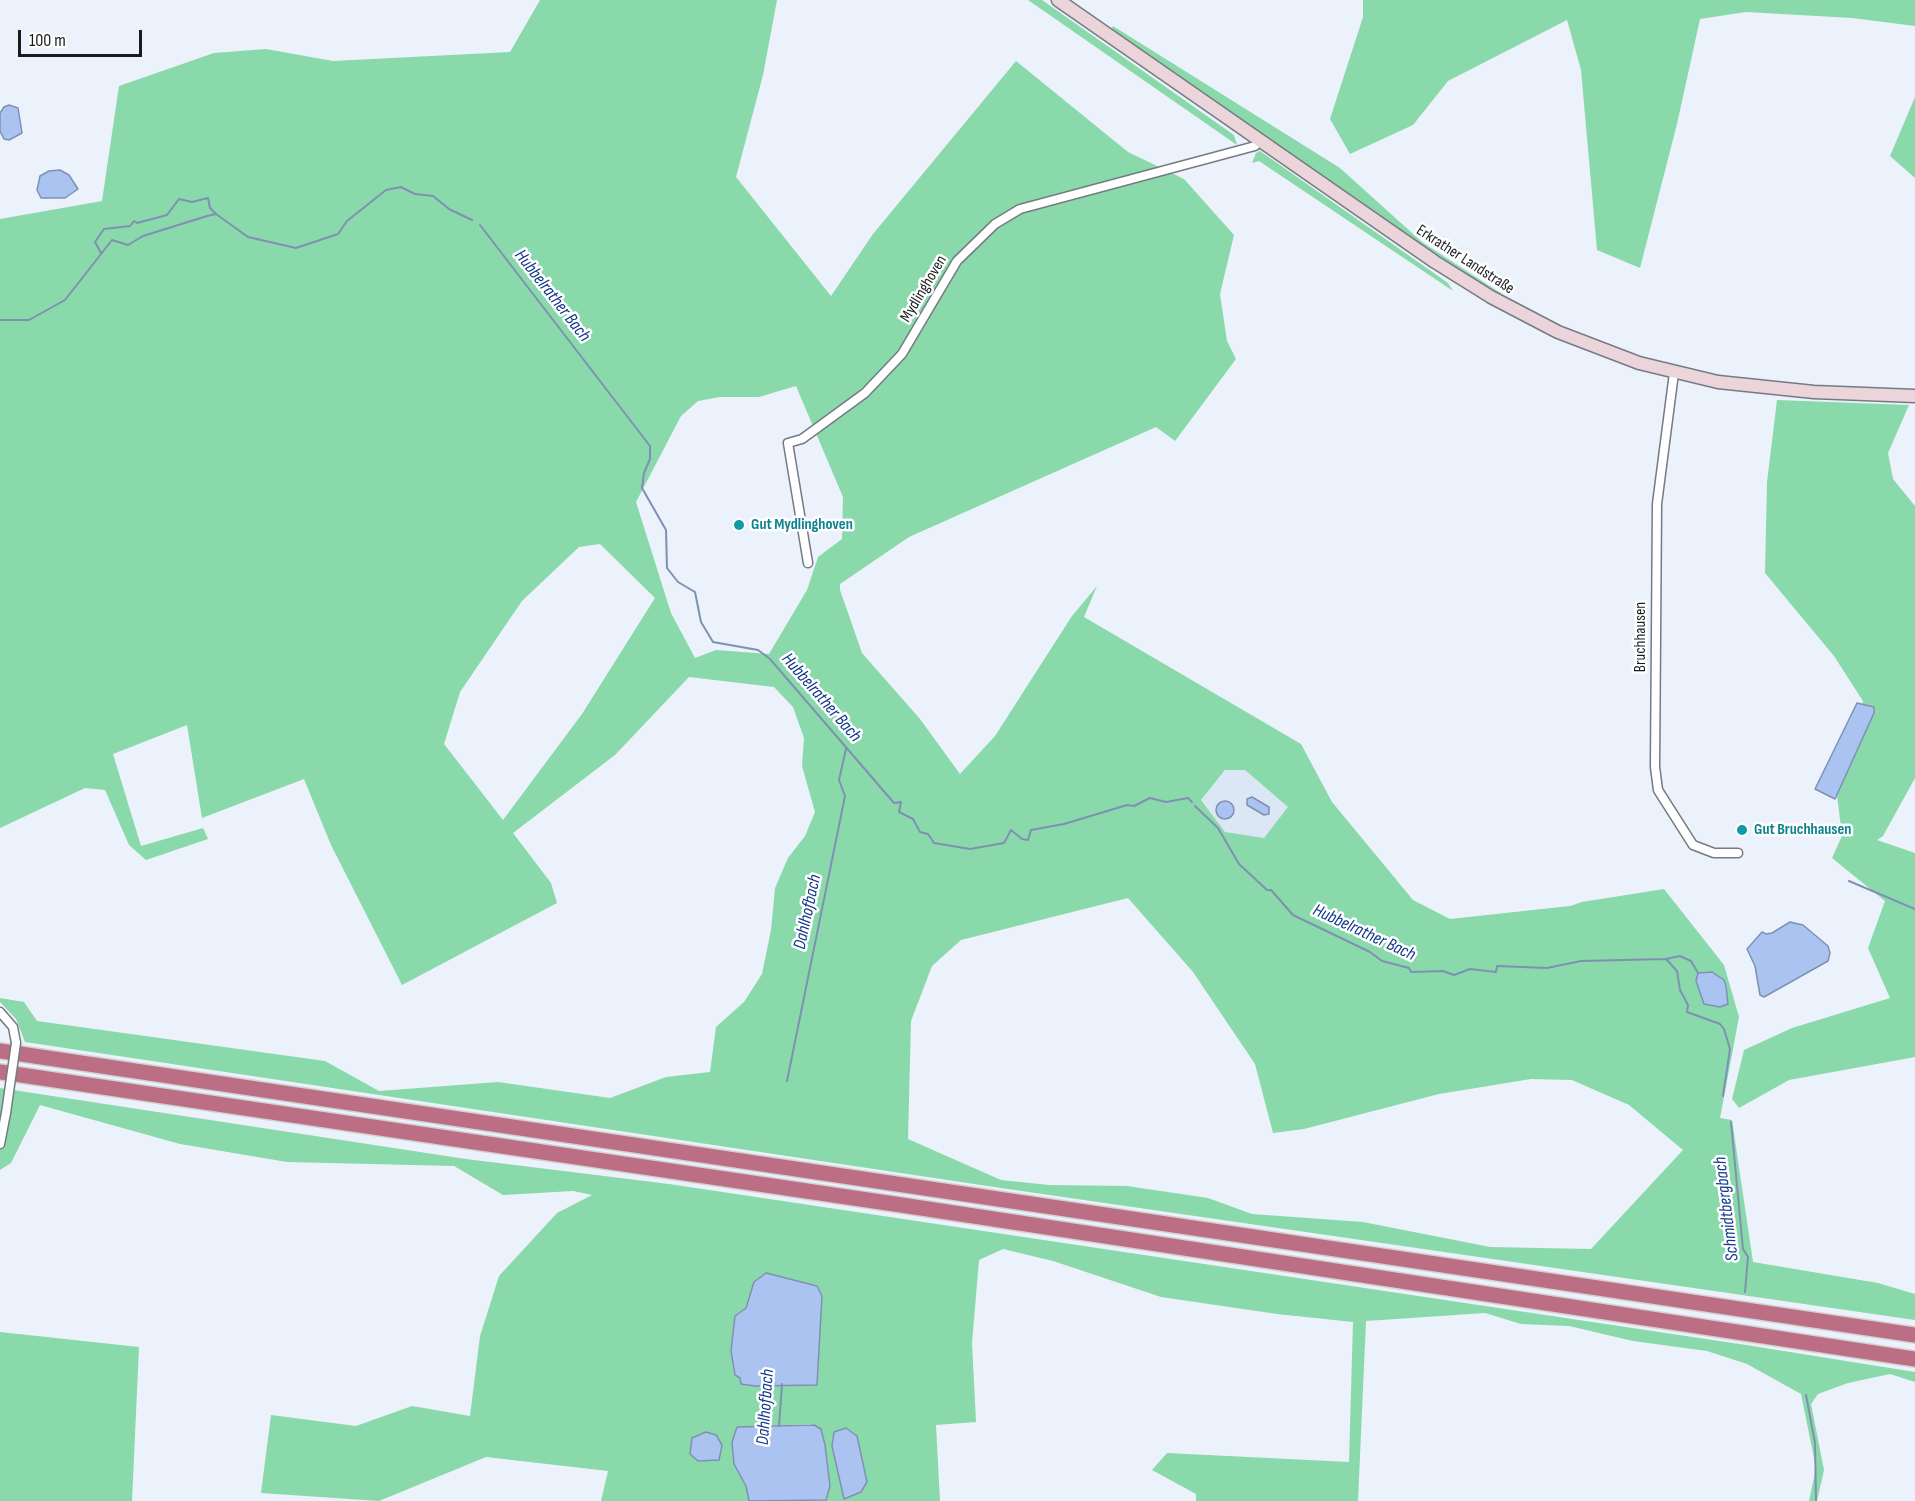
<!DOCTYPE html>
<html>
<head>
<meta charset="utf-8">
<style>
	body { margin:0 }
	#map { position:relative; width:1915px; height:1501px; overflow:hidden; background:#ebf2fb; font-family:"Sofia Sans Condensed",sans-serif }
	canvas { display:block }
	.scale { position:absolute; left:18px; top:30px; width:124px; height:27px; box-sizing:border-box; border:3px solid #191c1f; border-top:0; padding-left:8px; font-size:18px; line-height:21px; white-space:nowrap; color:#191c1f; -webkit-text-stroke:4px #fff; paint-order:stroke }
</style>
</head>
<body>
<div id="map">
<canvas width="1915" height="1501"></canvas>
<div class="scale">100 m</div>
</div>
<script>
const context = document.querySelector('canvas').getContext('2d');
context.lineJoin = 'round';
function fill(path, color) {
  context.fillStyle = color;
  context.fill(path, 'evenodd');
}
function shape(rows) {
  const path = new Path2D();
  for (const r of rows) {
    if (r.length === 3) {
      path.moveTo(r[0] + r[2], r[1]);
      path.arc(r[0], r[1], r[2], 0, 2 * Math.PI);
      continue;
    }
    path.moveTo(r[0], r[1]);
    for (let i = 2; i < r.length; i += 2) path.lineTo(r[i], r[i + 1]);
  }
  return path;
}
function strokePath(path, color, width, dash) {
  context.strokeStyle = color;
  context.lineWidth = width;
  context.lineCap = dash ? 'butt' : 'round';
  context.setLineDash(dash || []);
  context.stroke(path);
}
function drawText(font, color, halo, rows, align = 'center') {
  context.font = font + ' "Sofia Sans Condensed",sans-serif';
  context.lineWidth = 5;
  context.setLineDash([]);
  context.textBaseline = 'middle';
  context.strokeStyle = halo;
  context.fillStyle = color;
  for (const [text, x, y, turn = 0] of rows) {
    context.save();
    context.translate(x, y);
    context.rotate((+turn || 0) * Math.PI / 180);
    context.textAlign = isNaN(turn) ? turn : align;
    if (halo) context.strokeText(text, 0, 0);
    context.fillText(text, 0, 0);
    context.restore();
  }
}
fill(shape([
	[1225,770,1245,770,1289,807,1264,838,1225,832,1201,800]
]), '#dce7f6');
fill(shape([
	[540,0,777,0,763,75,736,177,831,296,873,234,1016,61,1128,152,1184,179,1234,235,1220,294,1227,341,1236,359,1175,441,1156,427,909,537,840,584,840,590,862,653,920,719,960,774,995,736,1072,616,1097,586,1084,617,1301,744,1332,802,1413,900,1450,919,1570,906,1582,902,1664,889,1724,965,1739,1017,1720,1118,1732,1120,1753,1262,1878,1283,1915,1294,1915,1320,1001,1188,25,1042,16,1019,0,1002,0,998,24,1002,37,1021,325,1061,379,1091,498,1082,610,1098,666,1077,710,1072,716,1027,744,1002,762,974,771,930,775,888,788,858,805,836,815,812,802,766,804,738,793,707,774,687,689,677,615,755,513,833,551,883,557,903,402,985,331,845,304,779,202,818,187,725,113,754,141,846,203,828,208,839,146,860,129,845,105,790,85,788,0,828,0,219,102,201,119,86,214,53,266,49,333,61,510,52],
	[796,386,843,497,842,539,818,557,807,590,769,654,716,650,695,658,671,613,636,502,681,416,698,401,720,397,759,397],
	[600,544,655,598,582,714,503,820,444,744,460,692,522,601,579,547],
	[1225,770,1245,770,1288,807,1264,838,1225,832,1201,800],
	[1128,898,1193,972,1255,1064,1273,1133,1304,1129,1439,1094,1531,1079,1572,1080,1629,1105,1683,1150,1591,1249,1490,1247,1363,1222,1252,1214,1208,1198,1127,1186,1049,1185,1001,1180,908,1139,911,1021,932,966,961,940],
	[1028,0,1042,0,1234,135,1237,145],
	[1363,0,1915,0,1915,26,1852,18,1746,12,1700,19,1677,124,1640,268,1597,250,1581,70,1567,20,1448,81,1413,125,1350,154,1330,119,1363,17],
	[1113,26,1340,168,1422,242,1505,296,1467,277,1413,242,1111,30],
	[1915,97,1915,178,1890,156],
	[1260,151,1448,283,1453,291,1259,161,1252,163,1256,153],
	[1777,400,1909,405,1888,453,1893,479,1915,506,1915,778,1883,836,1877,840,1915,853,1915,1057,1789,1080,1739,1108,1732,1099,1744,1050,1792,1028,1890,998,1868,948,1885,901,1832,858,1842,836,1837,795,1863,701,1834,656,1765,573,1767,482],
	[0,1088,466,1159,669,1184,1746,1345,1915,1372,1915,1382,1890,1374,1848,1383,1818,1394,1811,1404,1824,1470,1817,1501,1809,1501,1816,1468,1801,1394,1747,1364,1707,1351,1633,1341,1569,1326,1521,1324,1485,1313,1366,1321,1358,1501,1196,1501,1196,1494,1152,1470,1167,1453,1349,1462,1353,1322,1277,1314,1161,1297,1053,1261,1003,1249,979,1260,972,1343,976,1422,936,1425,940,1501,823,1501,829,1473,825,1445,819,1430,810,1424,737,1427,732,1442,734,1464,747,1488,749,1501,601,1501,608,1471,486,1457,379,1501,261,1493,271,1415,356,1426,412,1406,470,1416,480,1336,499,1276,557,1213,592,1195,573,1191,503,1195,454,1166,287,1162,180,1144,40,1105,11,1163,0,1170],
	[766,1273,817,1286,820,1323,817,1385,740,1378,735,1375,731,1351,754,1282],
	[0,1332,139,1347,132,1501,0,1501]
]), '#8ad9aa');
const water = shape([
	[9,105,18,108,22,133,9,140,4,139,0,131,0,113,4,107,9,105],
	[60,170,69,175,78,189,65,198,41,198,37,190,40,176,49,171,60,170],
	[1857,703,1874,707,1874,713,1835,799,1815,789,1857,703],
	[1252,797,1269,807,1269,814,1264,815,1247,805,1247,799,1252,797],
	[1225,810,9],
	[1790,922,1803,925,1828,946,1830,953,1828,961,1764,997,1760,995,1755,966,1747,949,1762,932,1766,934,1772,933,1790,922],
	[1712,972,1724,980,1726,986,1728,1004,1720,1007,1704,1004,1696,981,1698,973,1712,972],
	[766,1273,817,1286,822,1296,817,1385,755,1386,741,1384,740,1378,735,1375,731,1351,735,1316,746,1308,754,1282,766,1273],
	[814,1425,821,1429,825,1445,830,1486,826,1500,749,1501,746,1486,734,1464,732,1442,737,1427,814,1425],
	[846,1428,857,1436,867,1482,861,1492,844,1499,832,1446,834,1432,846,1428],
	[706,1432,716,1435,722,1445,719,1460,698,1461,690,1454,692,1438,706,1432]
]);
fill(water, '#abc3f1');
strokePath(water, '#7f91b2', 1.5);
strokePath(shape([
	[480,225,650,446,650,459,644,473,642,488,666,530,667,568,678,582,695,592,701,622,713,642,758,650,770,659,894,803,901,802,899,812,913,819,920,832,928,834,934,843,970,849,1004,843,1011,830,1022,839,1028,840,1031,830,1064,824,1127,805,1134,806,1150,798,1166,802,1188,798,1192,802],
	[101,253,95,242,104,229,130,226,134,221,137,223,167,215,179,199,192,202,208,198,210,208,216,214],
	[0,320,29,320,65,300,112,240,128,245,143,236,207,216,216,214,248,237,296,248,338,234,347,221,386,190,401,187,415,194,433,196,449,209,472,220],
	[1195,806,1218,828,1239,864,1267,890,1271,890,1293,915,1370,952,1382,961,1409,968,1411,972,1443,971,1454,975,1470,969,1496,972,1497,966,1547,968,1581,961,1666,959,1680,956,1691,961,1698,973],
	[1849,881,1915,909],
	[1667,960,1677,971,1680,990,1688,1005,1687,1012,1720,1024,1724,1029,1730,1049,1723,1096],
	[787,1081,845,796,839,780,846,749],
	[1731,1122,1743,1249,1748,1257,1745,1292],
	[1806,1395,1815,1443,1816,1501],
	[779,1426,782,1384]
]), '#7f91b2', 2);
const street = shape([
	[1674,373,1657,504,1655,767,1658,790,1693,845,1714,853,1738,853],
	[808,563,788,443,802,439,865,393,902,354,957,261,995,224,1020,209,1255,146,1259,141],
	[0,1012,13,1027,16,1043],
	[0,1144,6,1113]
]);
const secondary = shape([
	[1058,0,1435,262,1491,297,1558,332,1639,363,1718,382,1814,392,1915,396]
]);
const highway = shape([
	[0,1051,1915,1335],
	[0,1072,908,1206,1915,1359]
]);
strokePath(street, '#757b83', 11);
strokePath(secondary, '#757b83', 15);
strokePath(highway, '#d1d2d2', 18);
strokePath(street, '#fff', 8);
strokePath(secondary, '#ebd4da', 12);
strokePath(highway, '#bc6e84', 15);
const streetBridge = shape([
	[6,1113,16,1043]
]);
strokePath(streetBridge, '#757b83', 11, []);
strokePath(streetBridge, '#fff', 8);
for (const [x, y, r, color] of [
	[739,525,6,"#0f9aa8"],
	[1742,830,6,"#0f9aa8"]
]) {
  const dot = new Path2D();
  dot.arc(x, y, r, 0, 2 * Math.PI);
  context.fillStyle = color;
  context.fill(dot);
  strokePath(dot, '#fff', 2);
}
drawText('16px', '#191c1f', '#fff', [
	["Erkrather Landstraße",1465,260,33],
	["Mydlinghoven",924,289,-59],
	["Bruchhausen",1641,637,-90]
]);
drawText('bold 16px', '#0d838f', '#fff', [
	["Gut Mydlinghoven",751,525],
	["Gut Bruchhausen",1754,830]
], 'left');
drawText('italic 18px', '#12378b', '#fff', [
	["Hubbelrather Bach",552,296,52],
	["Hubbelrather Bach",821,698,49],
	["Dahlhofbach",808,912,-78],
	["Hubbelrather Bach",1364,933,25],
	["Schmidtbergbach",1727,1209,-97],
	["Dahlhofbach",766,1407,-86]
]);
</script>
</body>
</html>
